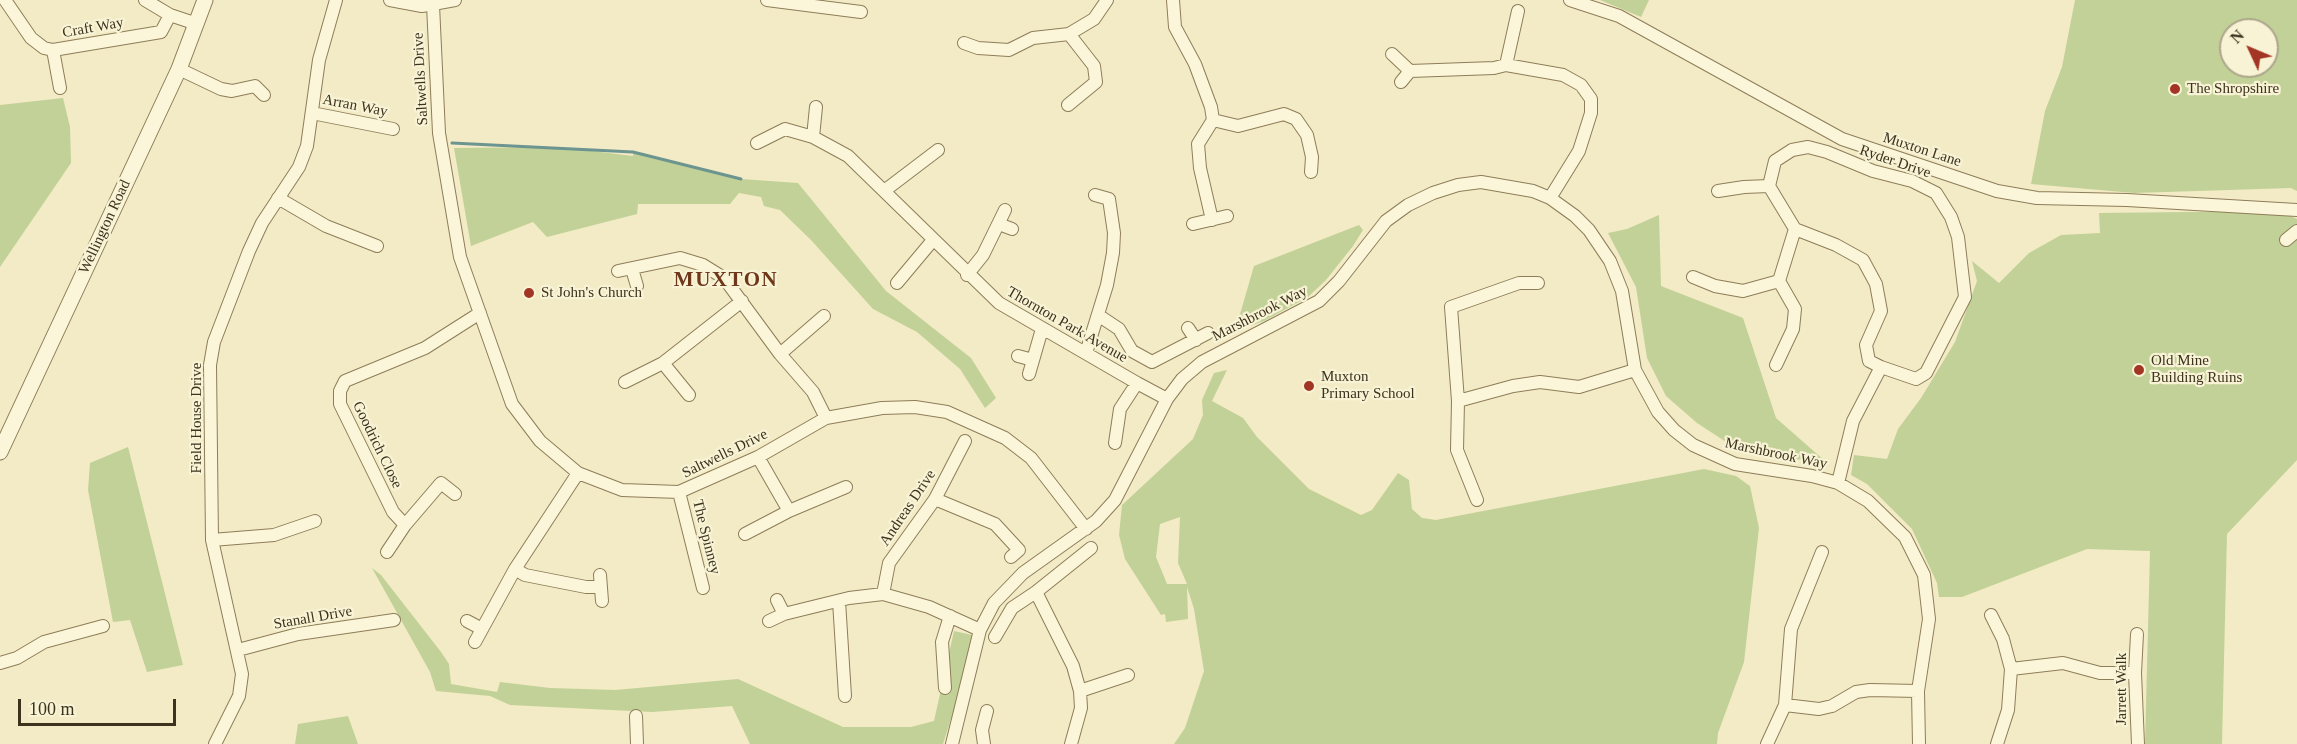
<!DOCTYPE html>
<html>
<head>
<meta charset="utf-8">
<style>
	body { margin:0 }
	#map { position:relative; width:2297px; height:744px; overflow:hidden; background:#f2ebc5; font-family:Georgia,serif }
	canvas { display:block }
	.north { position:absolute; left:2219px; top:18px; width:60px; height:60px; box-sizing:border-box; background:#f8f3d5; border:2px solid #ada68c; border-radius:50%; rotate:314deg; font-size:16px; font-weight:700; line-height:24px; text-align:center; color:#3d321e }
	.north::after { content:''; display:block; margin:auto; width:21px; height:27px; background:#a33524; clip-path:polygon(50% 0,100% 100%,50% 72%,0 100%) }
	.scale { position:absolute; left:18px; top:699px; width:158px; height:27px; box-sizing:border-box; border:3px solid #3d321e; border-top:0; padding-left:8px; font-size:18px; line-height:21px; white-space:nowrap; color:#3d321e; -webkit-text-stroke:4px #f8f3d5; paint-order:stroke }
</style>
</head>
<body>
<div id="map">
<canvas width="2297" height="744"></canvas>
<div class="north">N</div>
<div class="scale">100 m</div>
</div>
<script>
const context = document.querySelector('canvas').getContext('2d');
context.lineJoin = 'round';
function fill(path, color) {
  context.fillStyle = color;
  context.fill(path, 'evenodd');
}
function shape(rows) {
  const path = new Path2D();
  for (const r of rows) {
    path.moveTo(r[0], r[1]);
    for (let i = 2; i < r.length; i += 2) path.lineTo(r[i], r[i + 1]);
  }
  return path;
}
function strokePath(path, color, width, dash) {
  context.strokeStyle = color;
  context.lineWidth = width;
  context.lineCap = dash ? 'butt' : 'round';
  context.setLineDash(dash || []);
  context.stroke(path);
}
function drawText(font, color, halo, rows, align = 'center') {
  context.font = font + ' Georgia,serif';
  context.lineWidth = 4.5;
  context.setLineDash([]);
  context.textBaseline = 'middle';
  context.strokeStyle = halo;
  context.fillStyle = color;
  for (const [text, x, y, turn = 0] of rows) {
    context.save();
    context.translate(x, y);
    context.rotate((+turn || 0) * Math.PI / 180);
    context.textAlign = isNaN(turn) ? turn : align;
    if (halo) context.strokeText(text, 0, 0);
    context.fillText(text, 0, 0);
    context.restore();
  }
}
fill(shape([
	[1600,0,1649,0,1641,17],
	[2075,0,2297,0,2297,191,2291,188,2134,193,2031,184,2045,111,2062,67],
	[2231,30,2267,30,2267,66,2231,66],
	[63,98,70,127,71,163,0,267,0,105],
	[559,147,633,156,633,152,741,179,798,183,886,291,971,358,996,398,985,408,960,369,917,332,873,309,811,240,780,210,764,206,761,197,739,193,730,204,638,204,637,214,547,237,533,222,471,246,454,148],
	[2280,211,2297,219,2297,460,2227,534,2222,744,2145,744,2150,551,2087,549,1962,597,1939,597,1937,583,1912,529,1867,484,1851,475,1854,455,1887,459,1898,429,1921,398,1955,342,1977,281,1972,261,1999,283,2029,253,2061,235,2100,233,2099,213],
	[1659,215,1661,286,1743,318,1776,418,1825,461,1774,458,1737,449,1697,423,1666,396,1647,358,1636,287,1608,233,1627,229],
	[1359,225,1363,230,1353,246,1326,280,1308,297,1264,321,1238,330,1236,328,1254,266],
	[1227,370,1212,401,1243,418,1257,437,1309,489,1361,515,1372,510,1398,473,1409,480,1412,509,1422,518,1436,520,1704,469,1736,476,1750,486,1759,528,1744,662,1718,733,1717,744,1174,744,1185,728,1204,671,1194,609,1187,587,1188,619,1166,622,1165,614,1161,615,1125,559,1119,535,1122,505,1193,439,1203,415,1202,400,1214,373],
	[1180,517,1178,563,1187,584,1167,584,1156,557,1160,524],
	[128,447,183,665,147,672,130,620,113,622,88,490,90,463],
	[372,568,381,575,441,652,449,664,451,684,497,692,500,682,550,688,615,690,738,679,843,727,911,727,934,721,954,631,972,635,962,684,943,744,750,744,732,706,652,712,510,705,490,696,436,691,430,672],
	[348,716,358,744,295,744,298,724]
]), '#c2d197');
strokePath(shape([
	[452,143,633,152,741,179]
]), '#6c9490', 3);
const minor = shape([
	[5,0,31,38,44,48,53,50,161,32,170,15,197,24],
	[145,0,170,15],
	[390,0,422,6,455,0],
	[767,0,861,12],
	[1173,0,1175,27,1195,64,1211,107,1213,120,1238,126,1284,114,1296,119,1307,135,1312,157,1311,172],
	[1570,0,1619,16,1842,139,1997,191,2037,198,2127,200,2297,210],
	[433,5,439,133,460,257,512,404,540,441,578,473,622,490,679,492,758,457,826,418,882,408,915,407,947,412,1005,438,1031,458,1086,529],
	[1518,11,1506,65,1563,75,1581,85,1591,99,1591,113,1579,151,1550,198],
	[964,43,978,48,1009,50,1033,38,1069,34,1094,19,1107,0],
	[53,50,60,88],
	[1392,54,1410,71,1494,68,1506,65],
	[179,69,221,89,232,91,255,86,264,95],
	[1401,82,1410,71],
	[1068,105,1096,82,1094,66,1069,34],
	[312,113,393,129],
	[813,137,816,107],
	[757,143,785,129,813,137,848,156,999,303,1137,383,1120,409,1115,443],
	[1769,186,1775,161,1792,150,1808,147,1827,152,1873,171,1912,181,1936,193,1951,217,1958,237,1965,297,1926,373,1916,379,1881,367,1853,421,1838,483],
	[884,191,938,150],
	[1095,195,1109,199],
	[278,198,326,226,377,246],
	[1212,220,1200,168,1198,144,1213,120],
	[999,224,1012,229],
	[1193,224,1227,216],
	[1795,229,1836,245,1863,260,1876,284,1881,311,1866,345,1869,361,1881,367],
	[2286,240,2297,231],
	[632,269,637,286],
	[618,271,680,258,703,265,724,278,780,354,824,316],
	[967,275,983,255,1005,210],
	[1693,277,1715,286,1743,291,1779,281,1795,229,1769,186,1744,187,1718,191],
	[897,283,933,240],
	[1538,283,1519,283,1451,307,1458,401,1513,386,1540,382,1579,387,1635,370],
	[1098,315,1119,329,1132,351,1152,362,1208,333],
	[1188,328,1196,340],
	[1086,353,1107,285,1113,253,1114,233,1109,199],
	[780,354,813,392,826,418],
	[1018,356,1033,360],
	[663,363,689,395],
	[1776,365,1793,329,1795,309,1779,281],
	[1029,374,1042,329],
	[625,382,663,363,742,301],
	[1137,383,1167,399],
	[1458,401,1457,450,1477,500],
	[679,492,703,588],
	[455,494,441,483,405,525,393,512,340,404,340,391,345,381,425,348,480,313],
	[935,499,995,524,1019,550,1011,557],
	[789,511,846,487],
	[745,534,789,511,758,457],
	[212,540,274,535,315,521],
	[387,552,405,525],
	[515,569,578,473],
	[600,575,602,601],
	[883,594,889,563,935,499,965,441],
	[777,600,784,614],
	[839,601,845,696],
	[1991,615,2003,639,2011,669,2008,710,1997,744],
	[467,621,482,629],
	[769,621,784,614,849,598,883,594,929,607,980,630],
	[2137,634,2135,673,2138,744],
	[995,637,1012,608,1036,592],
	[475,642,515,569,525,575,586,587,600,587],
	[238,650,298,634,394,620],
	[0,663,17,658,44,642,103,626],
	[2011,669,2063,663,2100,673,2135,673],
	[945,688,942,642,950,616],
	[1080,691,1128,675],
	[1785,705,1791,629,1822,552],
	[636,716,637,744],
	[215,744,239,696,242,674,212,540,210,365,214,342,249,251,262,223,299,167,307,146,319,60,336,0],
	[952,744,980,630,994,603,1023,573,1096,521,1115,500,1167,399,1182,379,1202,362,1319,301,1339,281,1386,221,1408,205,1433,193,1458,185,1481,182,1533,191,1550,198,1575,216,1589,230,1610,261,1622,291,1635,370,1658,412,1674,430,1693,445,1735,464,1812,476,1838,483,1868,501,1905,537,1924,575,1929,619,1918,691,1919,744],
	[984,744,982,730,987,711],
	[1071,744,1081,708,1080,691,1073,666,1036,592,1091,548],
	[1767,744,1785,705,1819,709,1832,706,1856,692,1870,690,1918,691]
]);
const tertiary = shape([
	[0,452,179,69,205,0]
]);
strokePath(minor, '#8e7d59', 14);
strokePath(tertiary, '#8e7d59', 17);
strokePath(minor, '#fbf6d9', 12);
strokePath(tertiary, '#fbf6d9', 15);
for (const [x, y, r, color] of [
	[2175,89,6,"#a33524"],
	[529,293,6,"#a33524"],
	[2139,370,6,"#a33524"],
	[1309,386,6,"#a33524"]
]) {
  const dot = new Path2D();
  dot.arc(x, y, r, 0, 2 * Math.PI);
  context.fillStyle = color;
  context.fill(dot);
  strokePath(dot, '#f8f3d5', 2);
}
drawText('15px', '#3d321e', '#f8f3d5', [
	["Craft Way",93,28,-10],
	["Saltwells Drive",421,79,-93],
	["Arran Way",355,106,11],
	["Muxton Lane",1922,150,18],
	["Ryder Drive",1895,162,19],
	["Wellington Road",105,227,-65],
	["Marshbrook Way",1260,314,-27],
	["Thornton Park Avenue",1067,325,30],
	["Field House Drive",197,418,-90],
	["Goodrich Close",377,445,64],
	["Saltwells Drive",725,454,-26],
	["Marshbrook Way",1776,454,12],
	["Andreas Drive",908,508,-56],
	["The Spinney",706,537,76],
	["Stanall Drive",313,618,-10],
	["Jarrett Walk",2122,689,-90]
]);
drawText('15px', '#3d321e', '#f8f3d5', [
	["The Shropshire",2187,89],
	["St John's Church",541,293],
	["Old Mine",2151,361],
	["Building Ruins",2151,378],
	["Muxton",1321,377],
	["Primary School",1321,394]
], 'left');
context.letterSpacing = '1.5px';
drawText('bold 21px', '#6e371a', '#f8f3d5', [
	["MUXTON",726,281]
]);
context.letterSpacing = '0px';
</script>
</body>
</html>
